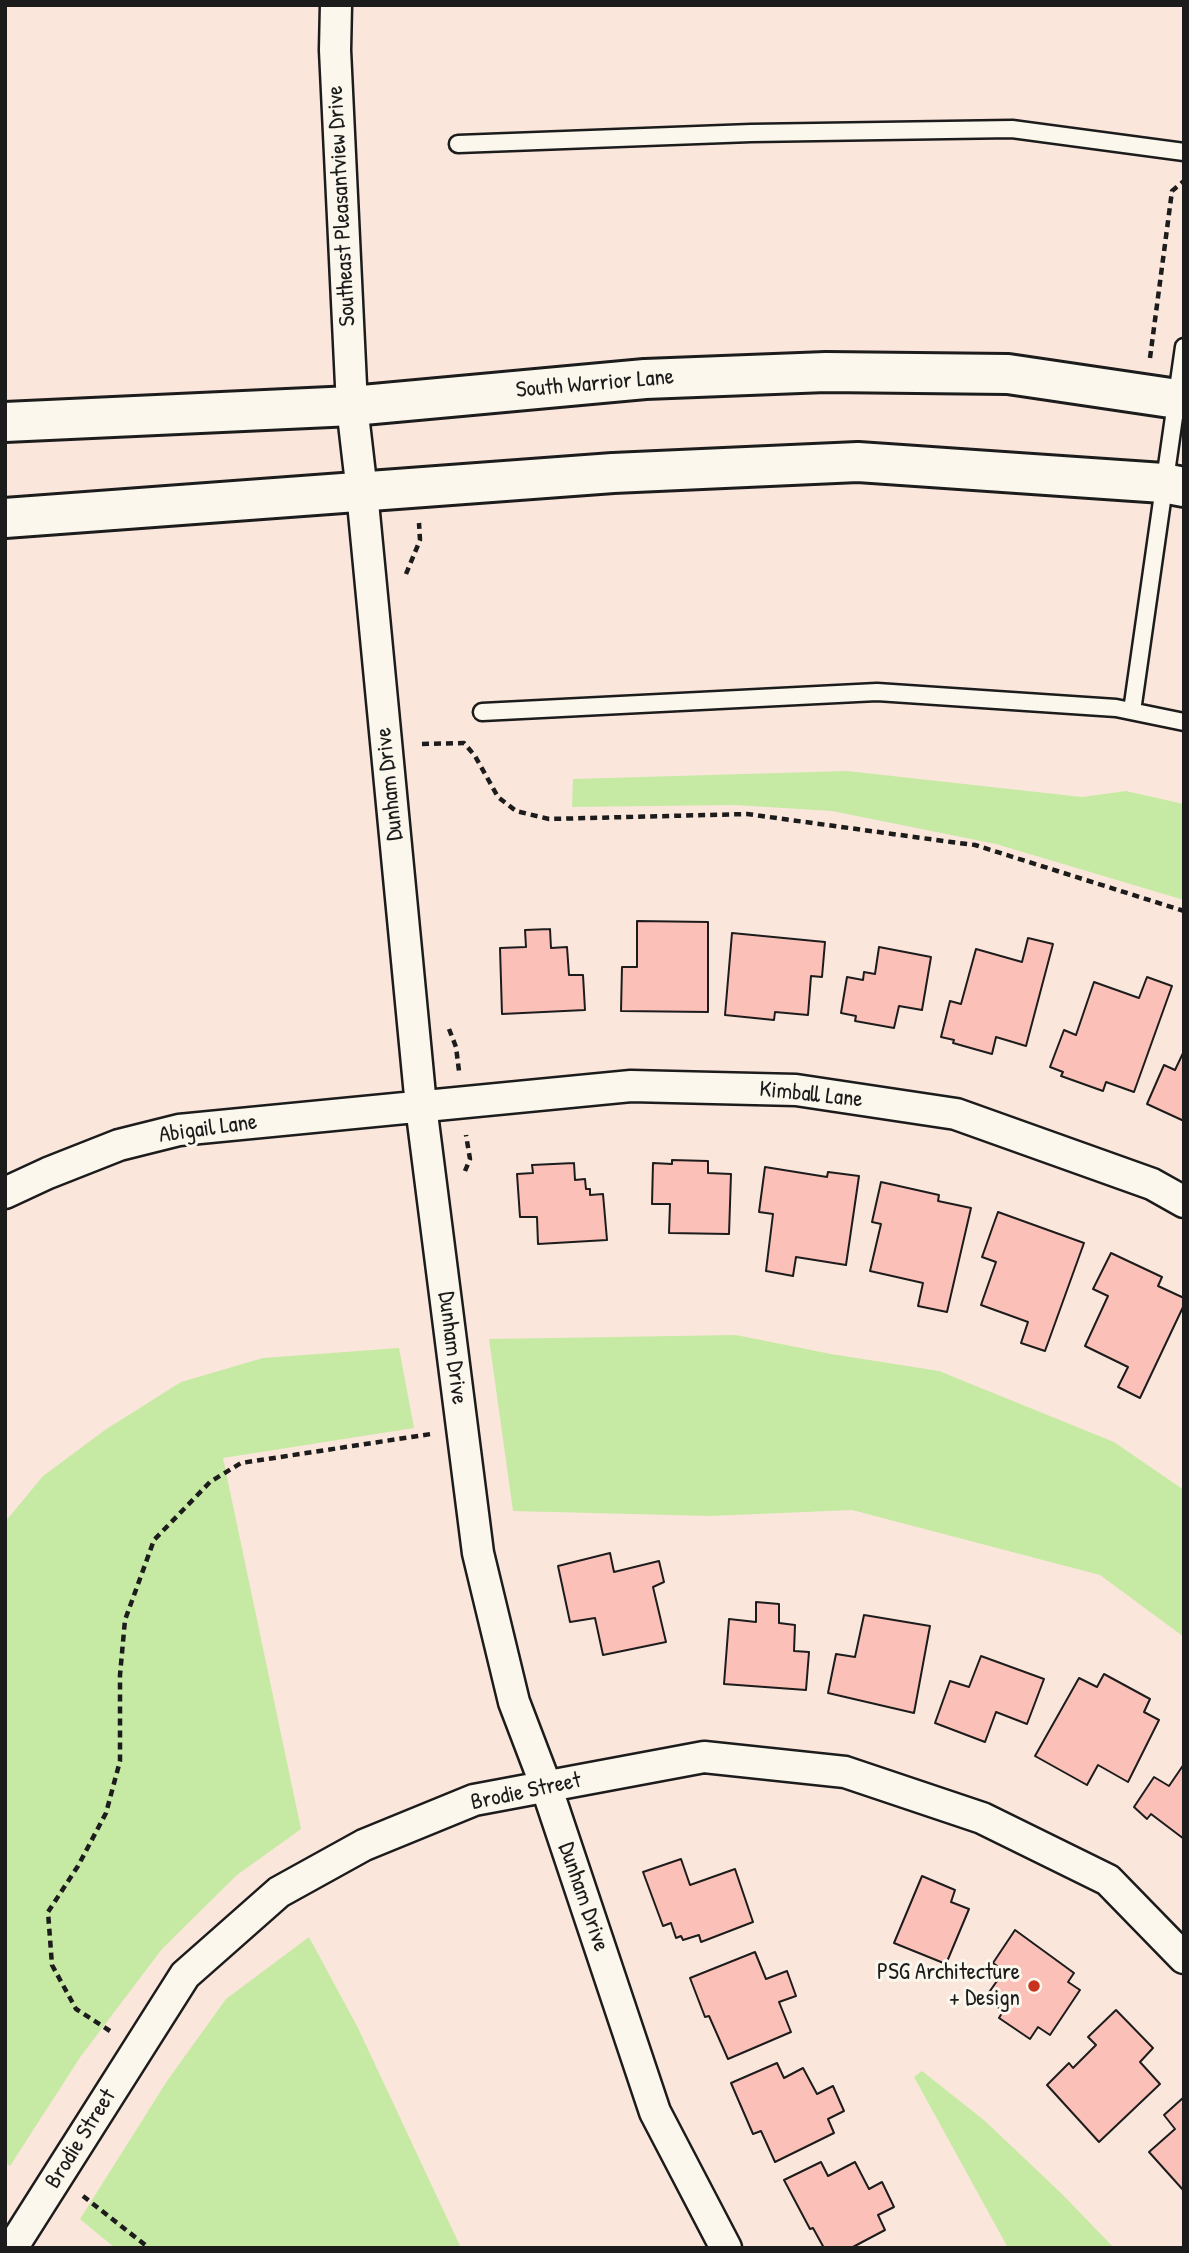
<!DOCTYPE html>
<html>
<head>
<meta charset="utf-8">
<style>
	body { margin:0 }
	#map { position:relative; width:1189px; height:2253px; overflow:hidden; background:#fbe6dc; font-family:"Patrick Hand",sans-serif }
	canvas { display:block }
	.frame { position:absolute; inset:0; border:7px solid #1c1c1c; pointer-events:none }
</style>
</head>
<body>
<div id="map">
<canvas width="1189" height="2253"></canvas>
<div class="frame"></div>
</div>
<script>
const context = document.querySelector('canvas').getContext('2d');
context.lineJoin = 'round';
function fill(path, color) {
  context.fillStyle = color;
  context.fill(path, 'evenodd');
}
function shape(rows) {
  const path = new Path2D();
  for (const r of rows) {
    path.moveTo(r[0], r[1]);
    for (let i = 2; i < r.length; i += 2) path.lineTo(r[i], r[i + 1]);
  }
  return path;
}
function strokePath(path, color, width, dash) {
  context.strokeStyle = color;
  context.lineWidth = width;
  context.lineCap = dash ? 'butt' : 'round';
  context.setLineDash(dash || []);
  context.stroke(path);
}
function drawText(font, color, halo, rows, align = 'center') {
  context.font = font + ' "Patrick Hand",sans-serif';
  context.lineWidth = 6;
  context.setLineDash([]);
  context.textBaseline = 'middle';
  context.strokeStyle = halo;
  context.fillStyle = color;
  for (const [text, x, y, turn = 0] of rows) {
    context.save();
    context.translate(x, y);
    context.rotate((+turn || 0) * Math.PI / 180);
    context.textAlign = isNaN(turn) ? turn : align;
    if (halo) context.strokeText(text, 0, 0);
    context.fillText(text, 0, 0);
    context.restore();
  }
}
fill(shape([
	[847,771,1082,797,1126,791,1184,804,1184,900,996,844,832,811,734,805,572,807,573,779],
	[736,1335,831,1354,939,1371,1114,1442,1184,1490,1184,1637,1100,1575,852,1510,710,1516,513,1511,489,1339],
	[399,1348,414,1428,223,1458,301,1829,237,1875,162,1949,81,2056,10,2166,5,2162,5,1522,43,1476,105,1430,181,1382,263,1358],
	[309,1937,358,2028,461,2248,115,2248,80,2219,167,2081,226,1999],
	[922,2071,985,2121,1062,2194,1114,2248,1008,2248,914,2077]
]), '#c6eaa4');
const building = shape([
	[637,921,708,922,708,1012,621,1011,622,967,637,967,637,921],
	[550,929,551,948,567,947,569,975,583,975,585,1010,502,1014,500,948,526,947,525,930,550,929],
	[732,933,825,942,822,977,811,976,808,1015,775,1012,774,1020,725,1015,732,933],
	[1028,938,1053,944,1026,1046,996,1037,992,1054,953,1043,954,1040,941,1037,950,1001,961,1004,976,949,1022,962,1028,938],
	[879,947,931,957,922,1010,899,1006,894,1028,855,1021,856,1016,841,1013,847,977,863,980,864,972,875,974,879,947],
	[1147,977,1172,986,1134,1092,1106,1082,1103,1091,1061,1076,1063,1072,1050,1067,1064,1030,1076,1035,1094,982,1139,998,1147,977],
	[1184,1051,1184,1121,1147,1104,1164,1065,1175,1070,1184,1051],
	[672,1160,708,1161,708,1173,731,1174,729,1234,669,1233,670,1204,652,1204,653,1163,672,1164,672,1160],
	[574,1163,575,1180,585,1179,586,1189,590,1189,590,1195,603,1194,607,1240,538,1244,537,1217,520,1217,517,1174,533,1173,532,1165,574,1163],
	[765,1167,827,1177,828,1172,859,1176,846,1265,796,1257,793,1276,766,1271,773,1214,759,1212,765,1167],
	[881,1182,939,1195,938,1201,971,1208,947,1312,918,1306,923,1283,870,1271,881,1224,872,1222,881,1182],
	[998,1212,1084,1243,1045,1351,1021,1343,1028,1322,981,1305,996,1262,982,1257,998,1212],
	[1111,1253,1162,1277,1158,1286,1184,1298,1184,1305,1140,1398,1118,1387,1128,1367,1085,1346,1108,1296,1093,1289,1111,1253],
	[610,1553,614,1572,659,1561,664,1582,653,1587,666,1642,603,1655,595,1618,570,1622,558,1566,610,1553],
	[756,1602,779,1604,779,1623,795,1625,794,1651,809,1652,806,1690,724,1684,729,1619,756,1622,756,1602],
	[864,1615,930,1626,914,1713,828,1693,836,1654,855,1657,864,1615],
	[981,1656,1044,1679,1027,1724,996,1712,985,1742,935,1723,950,1681,969,1687,981,1656],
	[1104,1674,1150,1699,1144,1712,1159,1720,1128,1782,1098,1765,1087,1785,1035,1756,1079,1678,1097,1687,1104,1674],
	[1184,1764,1184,1839,1151,1814,1147,1819,1134,1807,1154,1777,1169,1786,1184,1764],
	[681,1859,690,1885,735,1869,753,1922,701,1942,699,1935,683,1940,681,1936,676,1938,671,1923,663,1926,643,1872,681,1859],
	[922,1876,955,1890,951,1902,969,1909,946,1964,894,1943,922,1876],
	[1015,1930,1074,1973,1068,1982,1080,1990,1050,2035,1038,2027,1030,2039,999,2018,1003,2011,985,1998,1004,1971,993,1963,1015,1930],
	[755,1952,766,1979,787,1971,796,1996,779,2002,791,2032,728,2059,709,2016,705,2017,690,1978,755,1952],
	[1116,2010,1153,2048,1140,2062,1160,2084,1099,2142,1047,2085,1069,2063,1073,2068,1096,2045,1088,2037,1116,2010],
	[777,2063,784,2078,803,2068,817,2094,833,2086,844,2111,828,2119,834,2133,775,2162,761,2131,753,2134,731,2083,777,2063],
	[1184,2097,1184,2191,1149,2152,1175,2129,1164,2115,1184,2097],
	[821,2162,828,2176,855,2162,869,2189,882,2182,894,2207,878,2215,885,2230,851,2248,824,2248,813,2228,810,2229,784,2180,821,2162]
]);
fill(building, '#fbc0b7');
strokePath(building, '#1c1c1c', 2);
const lane = shape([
	[458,144,751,133,1012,129,1184,152],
	[1132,711,1184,347],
	[482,712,877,692,1116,708,1184,722]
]);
const street = shape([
	[336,5,335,50,352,406,362,492,421,1106,478,1553,514,1702,546,1786,655,2112,726,2248],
	[5,1193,48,1173,119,1145,179,1130,631,1086,796,1090,956,1114,1152,1184,1184,1202],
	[12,2248,185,1975,279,1892,364,1845,474,1800,704,1757,845,1772,982,1818,1108,1880,1184,1958]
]);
const secondary = shape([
	[5,422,352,406,645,379,826,372,1008,374,1184,400],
	[5,518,613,473,858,462,1163,483,1184,487]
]);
strokePath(lane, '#1c1c1c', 21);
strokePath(street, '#1c1c1c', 35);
strokePath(secondary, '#1c1c1c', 44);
strokePath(shape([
	[1150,358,1172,191,1184,181],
	[406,574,420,540,419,523],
	[422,744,464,743,475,756,498,797,516,811,549,819,747,814,951,842,975,845,1184,911],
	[449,1029,456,1047,459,1071],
	[465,1171,470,1159,466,1135],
	[110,2031,76,2009,52,1965,48,1912,78,1866,106,1813,120,1761,120,1675,125,1620,154,1540,210,1482,241,1463,431,1434],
	[83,2196,149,2248]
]), '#1c1c1c', 4.5, [7, 5]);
strokePath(lane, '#fbf7ec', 16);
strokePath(street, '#fbf7ec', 30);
strokePath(secondary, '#fbf7ec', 38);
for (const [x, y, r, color] of [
	[1034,1986,7,"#c8321e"]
]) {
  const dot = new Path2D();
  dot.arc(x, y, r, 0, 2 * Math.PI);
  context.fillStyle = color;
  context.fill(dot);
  strokePath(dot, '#fbf7ec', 2.5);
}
drawText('23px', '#1c1c1c', '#fbf7ec', [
	["Southeast Pleasantview Drive",342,206,-93],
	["South Warrior Lane",595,384,-5],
	["Dunham Drive",390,784,-96],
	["Kimball Lane",811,1095,6],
	["Abigail Lane",208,1129,-8],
	["Dunham Drive",452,1348,83],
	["Brodie Street",526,1792,-12],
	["Dunham Drive",583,1897,71],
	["Brodie Street",81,2139,-58]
]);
drawText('23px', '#1c1c1c', '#fbf7ec', [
	["PSG Architecture",1020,1973],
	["+ Design",1020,1999]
], 'right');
</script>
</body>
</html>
